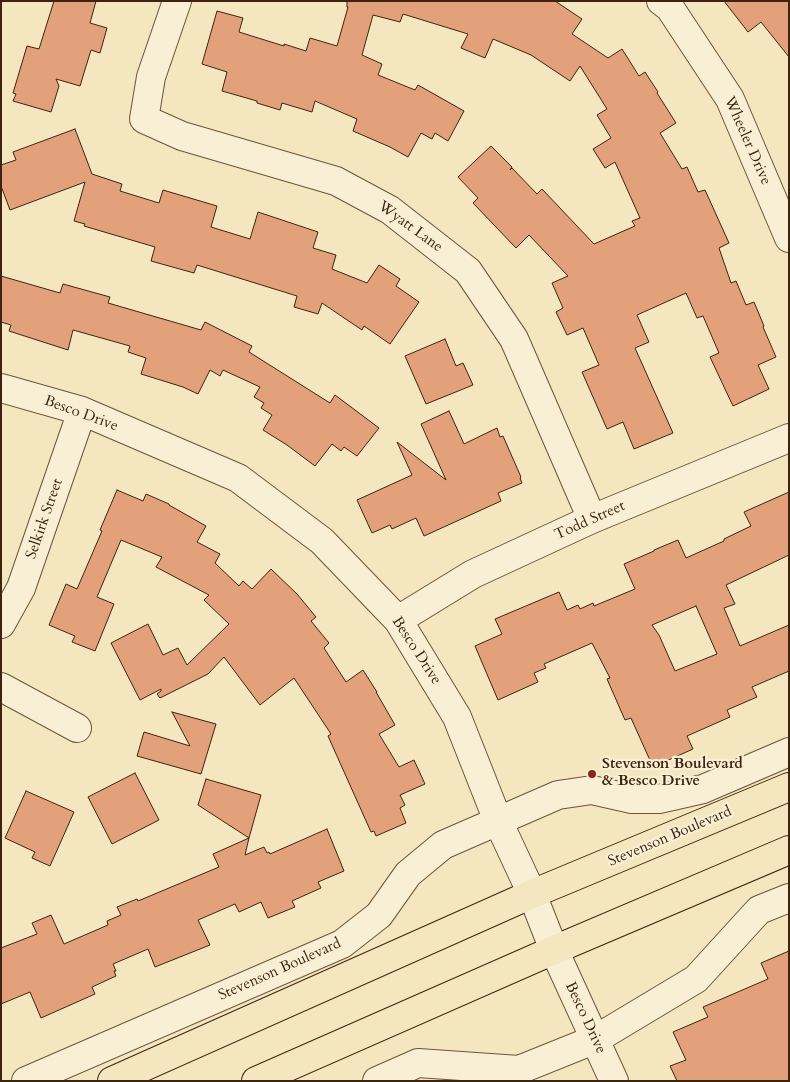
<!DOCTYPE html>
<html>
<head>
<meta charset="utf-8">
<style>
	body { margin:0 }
	#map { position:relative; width:790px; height:1082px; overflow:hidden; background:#f4e6be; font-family:Cardo,serif }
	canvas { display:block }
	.frame { position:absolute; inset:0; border:2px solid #3e2410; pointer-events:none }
</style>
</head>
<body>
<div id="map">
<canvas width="790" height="1082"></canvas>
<div class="frame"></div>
</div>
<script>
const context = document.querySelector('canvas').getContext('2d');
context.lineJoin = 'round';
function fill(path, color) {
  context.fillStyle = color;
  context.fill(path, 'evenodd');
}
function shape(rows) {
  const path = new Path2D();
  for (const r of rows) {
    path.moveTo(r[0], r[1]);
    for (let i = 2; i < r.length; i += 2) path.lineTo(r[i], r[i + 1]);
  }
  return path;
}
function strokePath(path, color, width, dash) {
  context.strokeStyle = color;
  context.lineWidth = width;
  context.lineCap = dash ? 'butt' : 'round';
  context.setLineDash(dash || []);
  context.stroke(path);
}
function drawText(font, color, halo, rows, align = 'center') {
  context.font = font + ' Cardo,serif';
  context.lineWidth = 4.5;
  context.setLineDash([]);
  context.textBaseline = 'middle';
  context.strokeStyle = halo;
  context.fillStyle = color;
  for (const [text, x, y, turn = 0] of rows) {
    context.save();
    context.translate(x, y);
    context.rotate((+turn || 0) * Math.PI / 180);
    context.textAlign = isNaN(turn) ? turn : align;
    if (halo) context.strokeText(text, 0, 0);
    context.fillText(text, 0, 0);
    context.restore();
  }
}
const building = shape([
	[54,1,96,1,90,23,107,28,100,53,91,50,80,86,56,79,59,86,51,112,13,101,16,94,13,93,27,46,39,49,54,1],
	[347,1,555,1,582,19,572,34,608,58,622,49,639,76,645,72,658,92,657,93,676,123,660,133,682,169,687,167,698,192,705,190,729,243,719,248,731,283,736,281,746,305,754,302,764,326,763,327,776,357,758,365,769,389,733,406,710,357,719,353,703,316,697,318,686,293,637,315,649,342,635,348,673,433,634,449,623,422,607,429,582,372,599,365,583,328,567,335,556,312,563,308,552,283,568,276,529,235,516,248,473,203,478,198,458,177,491,146,512,167,510,170,512,168,537,194,542,189,594,244,635,226,632,221,640,218,615,162,605,168,593,149,611,138,597,115,607,109,580,66,570,81,531,55,493,39,485,58,461,48,468,34,403,14,400,22,373,15,362,55,382,64,378,75,415,90,418,85,464,111,448,141,435,133,432,139,421,133,408,157,390,147,353,131,357,119,315,101,312,112,282,103,280,110,257,103,257,101,222,91,227,72,202,64,217,11,243,18,239,32,284,46,284,44,306,51,310,38,337,46,348,7,347,7,347,1],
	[724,1,789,1,789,57,761,22,748,32,724,1],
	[75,129,92,174,122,184,120,191,159,203,163,190,217,206,211,227,250,239,258,212,318,232,313,248,336,255,332,269,367,283,379,265,400,279,396,286,419,302,390,344,364,326,362,330,322,303,318,314,294,307,297,296,197,265,194,273,151,261,155,247,84,226,85,224,74,221,85,182,10,210,1,186,1,165,16,160,13,152,75,129],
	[1,276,60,293,63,284,110,297,108,303,201,330,205,322,252,346,249,352,330,403,335,395,379,428,357,456,344,447,341,451,332,444,315,466,287,445,263,430,272,415,261,408,264,403,254,397,260,387,223,370,220,376,210,370,198,394,183,387,141,374,146,358,128,352,130,346,73,330,68,350,9,331,11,325,1,322,1,276],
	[445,339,456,366,463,363,473,385,426,404,405,356,445,339],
	[449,411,464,444,497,428,500,437,503,436,521,477,520,478,522,483,498,493,501,501,424,536,416,518,392,529,390,525,372,533,357,500,412,475,397,442,446,480,421,424,449,411],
	[117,490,143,501,146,494,169,504,169,505,206,526,197,542,220,554,215,563,239,586,243,581,252,589,271,569,297,594,316,617,311,621,329,643,324,648,346,682,363,670,377,692,376,692,395,725,379,734,399,767,414,760,425,784,400,795,405,805,400,808,406,823,376,836,374,831,371,832,328,736,331,734,294,678,260,705,224,657,208,674,160,698,157,694,161,691,161,689,140,700,111,643,148,624,163,655,178,648,187,665,229,624,204,600,209,595,156,567,162,557,121,540,97,597,114,604,95,651,72,642,75,636,49,625,66,584,77,589,102,531,100,530,117,490],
	[789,492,789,555,726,585,735,604,724,608,740,646,789,625,789,671,752,687,757,697,727,710,730,717,687,736,693,749,653,767,631,718,625,720,607,679,610,678,592,643,544,664,546,668,534,673,538,682,498,700,475,646,502,634,495,619,559,592,567,610,578,605,580,609,593,603,594,606,635,589,624,564,654,551,654,550,678,540,686,558,724,541,724,539,751,526,744,512,789,492],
	[696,606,717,654,675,671,659,635,652,625,696,606],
	[172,712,216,724,201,774,137,756,144,732,190,746,172,712],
	[135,773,159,820,112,844,88,797,135,773],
	[206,779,261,795,249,838,198,805,206,779],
	[26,791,74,812,50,866,32,858,35,852,5,838,26,791],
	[327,829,344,871,318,882,321,888,292,901,295,907,268,918,261,902,239,912,235,904,198,920,210,945,155,967,148,949,113,964,116,971,114,971,116,976,92,987,95,994,41,1018,30,992,1,1004,1,948,37,934,32,923,51,915,64,944,108,925,107,921,121,915,117,907,137,899,138,901,219,867,213,854,249,838,245,855,264,847,267,853,269,852,270,854,327,829],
	[789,951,789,1081,677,1081,670,1066,686,1060,673,1032,708,1017,703,1007,768,979,761,963,789,951]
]);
fill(building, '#e2a17b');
strokePath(building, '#3e2410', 1);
const minor = shape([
	[177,1,151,77,144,119,182,136,336,181,390,210,468,271,514,339,592,519],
	[661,1,670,8,730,99,789,238],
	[1,388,82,411,238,478,322,541,398,620,457,717,498,821,532,894,554,950,614,1081],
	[398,620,473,574,592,519,789,438],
	[1,624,21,588,82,411],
	[1,687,77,728],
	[26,1081,342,944,379,915,408,874,443,845,558,795,592,790,632,799,659,799,703,789,789,752],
	[377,1081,418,1063,519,1070,596,1039,696,979,759,910,789,898]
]);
const major = shape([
	[112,1081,532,894,789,787],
	[256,1081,554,950,789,850]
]);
strokePath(minor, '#6c543c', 30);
strokePath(major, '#3e2410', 30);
strokePath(minor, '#f8efd5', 28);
strokePath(major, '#f4e6be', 28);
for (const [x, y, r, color] of [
	[592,774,5,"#8f2418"]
]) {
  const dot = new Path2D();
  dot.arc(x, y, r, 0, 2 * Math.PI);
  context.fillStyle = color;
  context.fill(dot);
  strokePath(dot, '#f8efd5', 2);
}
drawText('15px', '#3e2410', '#f8efd5', [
	["Wheeler Drive",747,141,66],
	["Wyatt Lane",410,227,36],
	["Besco Drive",81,414,20],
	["Selkirk Street",45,519,-71],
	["Todd Street",590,521,-24],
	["Besco Drive",416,651,57],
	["Stevenson Boulevard",670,837,-23],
	["Stevenson Boulevard",280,970,-24],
	["Besco Drive",585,1018,65]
]);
drawText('bold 15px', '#3e2410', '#f8efd5', [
	["Stevenson Boulevard",602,765],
	["& Besco Drive",602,782]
], 'left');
</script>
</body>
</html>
